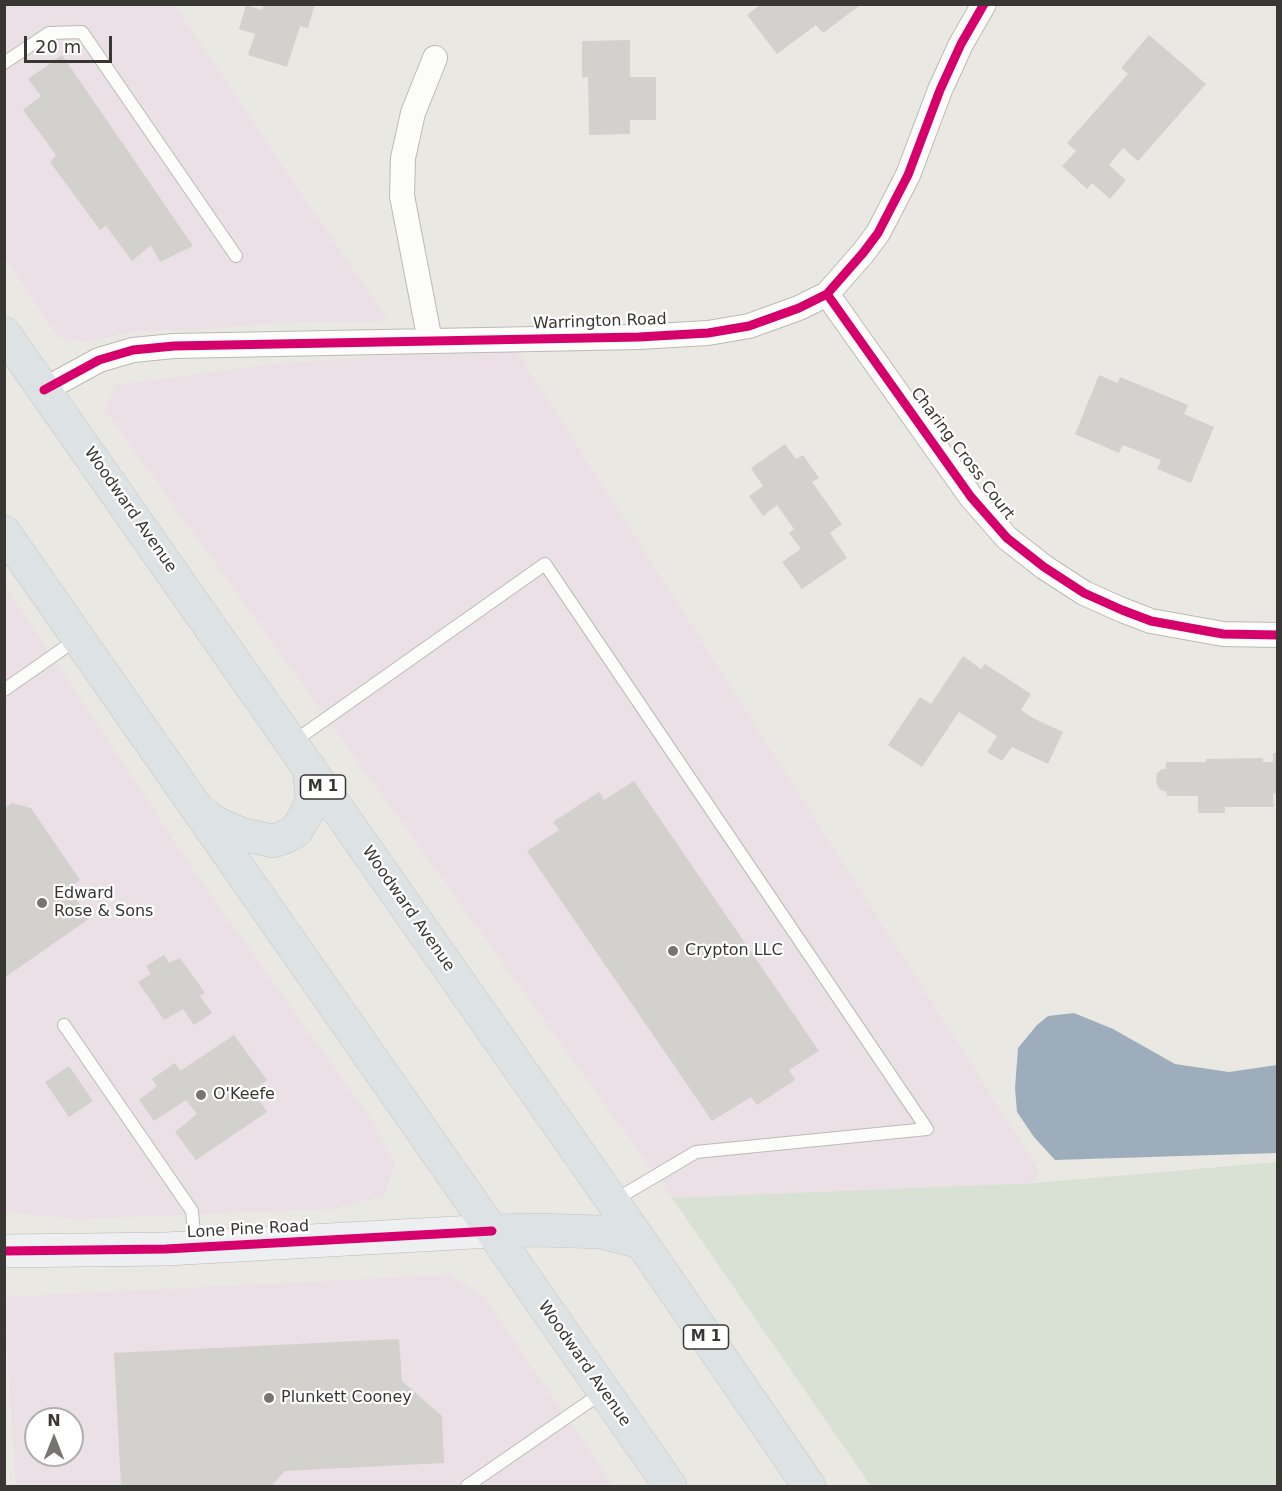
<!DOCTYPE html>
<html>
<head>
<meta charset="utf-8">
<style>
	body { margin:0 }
	#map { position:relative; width:1282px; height:1491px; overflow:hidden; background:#eae8e2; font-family:"DejaVu Sans",sans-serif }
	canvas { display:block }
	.frame { position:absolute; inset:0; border:6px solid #393733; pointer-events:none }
	.north { position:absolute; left:24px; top:1407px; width:60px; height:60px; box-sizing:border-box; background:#fff; border:2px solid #b0afad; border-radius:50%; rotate:0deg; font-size:16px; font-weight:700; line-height:24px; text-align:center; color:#393733 }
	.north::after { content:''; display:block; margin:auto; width:21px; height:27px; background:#777570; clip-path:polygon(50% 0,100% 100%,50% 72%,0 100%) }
	.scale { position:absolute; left:24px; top:36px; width:88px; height:27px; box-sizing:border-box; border:3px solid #393733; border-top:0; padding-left:8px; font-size:18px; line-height:21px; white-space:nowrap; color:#393733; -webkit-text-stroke:4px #fff; paint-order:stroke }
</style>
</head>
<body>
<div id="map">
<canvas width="1282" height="1491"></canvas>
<div class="frame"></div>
<div class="north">N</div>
<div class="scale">20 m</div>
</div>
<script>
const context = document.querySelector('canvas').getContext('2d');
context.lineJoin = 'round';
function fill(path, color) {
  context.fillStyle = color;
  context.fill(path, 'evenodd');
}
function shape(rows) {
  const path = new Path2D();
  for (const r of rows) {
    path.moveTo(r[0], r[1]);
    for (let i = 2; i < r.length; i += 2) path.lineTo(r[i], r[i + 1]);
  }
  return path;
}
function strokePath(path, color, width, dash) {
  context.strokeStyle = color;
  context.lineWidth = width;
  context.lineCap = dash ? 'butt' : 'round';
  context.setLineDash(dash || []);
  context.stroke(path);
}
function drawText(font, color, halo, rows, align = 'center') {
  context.font = font + ' "DejaVu Sans",sans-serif';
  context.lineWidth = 4.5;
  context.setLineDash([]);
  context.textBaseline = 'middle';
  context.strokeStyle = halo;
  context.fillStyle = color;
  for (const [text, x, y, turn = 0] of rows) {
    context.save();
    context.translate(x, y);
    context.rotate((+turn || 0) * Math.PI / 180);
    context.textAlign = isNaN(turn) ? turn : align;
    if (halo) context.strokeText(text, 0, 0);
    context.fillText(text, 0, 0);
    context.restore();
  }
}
fill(shape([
	[4,5,174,5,388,321,277,323,194,330,136,331,85,342,57,337,5,258],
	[513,345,1038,1169,1035,1183,672,1198,105,410,116,385,265,365],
	[4,584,198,877,367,1113,395,1164,384,1196,332,1209,79,1219,5,1212],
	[448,1275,484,1296,613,1486,16,1486,4,1297],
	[36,1419,72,1419,72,1455,36,1455]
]), '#ebe0e6');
fill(shape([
	[1277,1162,1277,1486,871,1486,672,1198,1035,1183]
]), '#d8e1d4');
fill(shape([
	[1074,1013,1113,1029,1175,1064,1229,1072,1277,1065,1277,1153,1055,1160,1034,1137,1017,1112,1015,1088,1018,1048,1037,1025,1048,1016]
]), '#9dadbb');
fill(shape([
	[264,4,315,4,308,28,300,26,287,67,248,55,255,34,239,29,246,5,262,10],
	[761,4,858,4,859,6,823,33,816,25,777,54,747,15],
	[1149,35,1206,84,1138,161,1123,148,1109,165,1126,180,1110,199,1092,183,1087,189,1062,166,1076,151,1067,143,1128,74,1121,68],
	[630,40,630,77,656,77,656,120,630,120,630,134,589,135,588,77,582,78,582,41],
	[62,55,193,246,160,262,151,245,132,261,106,226,100,230,50,162,56,155,23,110,41,96,28,79],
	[1099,375,1118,383,1120,377,1188,405,1184,414,1214,427,1191,483,1157,469,1161,460,1123,445,1119,453,1075,434],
	[785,444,796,459,803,455,819,478,812,482,842,524,830,533,847,558,802,589,782,562,801,549,789,533,794,529,777,505,763,516,749,496,763,486,751,468],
	[963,656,981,669,985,664,1031,694,1021,710,1033,718,1063,732,1048,764,1012,747,1002,761,987,752,997,736,959,712,922,767,888,745,920,697,931,704],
	[1273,753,1278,753,1278,794,1273,794,1274,807,1225,807,1225,813,1198,813,1198,796,1167,796,1166,791,1162,791,1158,787,1156,780,1157,773,1162,769,1166,769,1166,762,1206,762,1206,759,1263,758,1263,762,1273,762],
	[634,781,819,1051,789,1070,795,1080,757,1105,751,1097,712,1121,527,851,559,830,553,822,599,792,604,800],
	[12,803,31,808,80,880,68,888,90,918,4,978,4,809],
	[164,955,169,963,180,958,205,993,200,996,212,1013,194,1025,183,1009,164,1020,138,982,151,974,146,966],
	[234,1035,267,1080,253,1090,267,1112,196,1160,175,1132,197,1114,186,1100,154,1121,139,1100,157,1086,152,1079,175,1063,180,1071],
	[69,1066,93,1101,69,1117,45,1082],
	[399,1339,402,1381,442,1416,444,1463,285,1471,271,1486,121,1486,114,1353]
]), '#d3d1cd');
const lane = shape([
	[4,63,49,33,82,32,236,256],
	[4,690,77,639],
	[293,742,545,564,927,1129,696,1152,613,1201],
	[64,1025,192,1211,195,1246],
	[467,1486,603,1392]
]);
const street = shape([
	[827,294,971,497,1007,538,1044,567,1084,593,1122,610,1151,621,1223,634,1278,635],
	[430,341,402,196,403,158,413,113,435,58],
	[44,390,99,360,133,350,174,346,639,337,708,333,749,326,799,308,827,294,863,253,878,233,908,175,940,90,961,44,984,4]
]);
const secondary = shape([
	[4,1251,166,1249,492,1231]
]);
const primary = shape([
	[4,333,641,1242,809,1486],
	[4,532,670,1486],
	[206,815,214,822,241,834,273,841,285,837,296,831,309,809,312,797,309,767],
	[492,1231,539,1230,601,1232,641,1242]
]);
strokePath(lane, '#bbbab5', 14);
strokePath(street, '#bbbab5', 26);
strokePath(secondary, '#bbbab5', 34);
strokePath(primary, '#c5c4c0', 34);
strokePath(lane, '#fcfcfb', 12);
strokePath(street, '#fcfcfb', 24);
strokePath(secondary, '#edeff0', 33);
strokePath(primary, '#dde3e5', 33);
strokePath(shape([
	[827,294,971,497,1007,538,1044,567,1084,593,1122,610,1151,621,1223,634,1278,635],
	[44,390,99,360,133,350,174,346,639,337,708,333,749,326,799,308,827,294,863,253,878,233,908,175,940,90,961,44,984,4],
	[4,1251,166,1249,492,1231]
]), '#d6006c', 9);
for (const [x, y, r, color] of [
	[42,903,6,"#777570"],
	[673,951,6,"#777570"],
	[201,1095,6,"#777570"],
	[269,1398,6,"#777570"]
]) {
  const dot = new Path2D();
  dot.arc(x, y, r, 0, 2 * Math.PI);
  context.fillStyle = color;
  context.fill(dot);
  strokePath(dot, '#fff', 2);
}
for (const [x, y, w] of [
	[323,787,45],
	[706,1337,45]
]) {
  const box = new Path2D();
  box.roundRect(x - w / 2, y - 12, w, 24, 4.5);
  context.fillStyle = '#fff';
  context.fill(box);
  strokePath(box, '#393733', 1.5);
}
drawText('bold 15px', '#393733', null, [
	["M 1",323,787],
	["M 1",706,1337]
]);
drawText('16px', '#393733', '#fff', [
	["Warrington Road",600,322,-2],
	["Charing Cross Court",962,454,53],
	["Woodward Avenue",130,510,55],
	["Woodward Avenue",408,909,55],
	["Lone Pine Road",248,1230,-3],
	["Woodward Avenue",584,1364,55]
]);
drawText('16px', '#393733', '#fff', [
	["Edward",54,894],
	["Rose & Sons",54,912],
	["Crypton LLC",685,951],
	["O'Keefe",213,1095],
	["Plunkett Cooney",281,1398]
], 'left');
</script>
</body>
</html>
